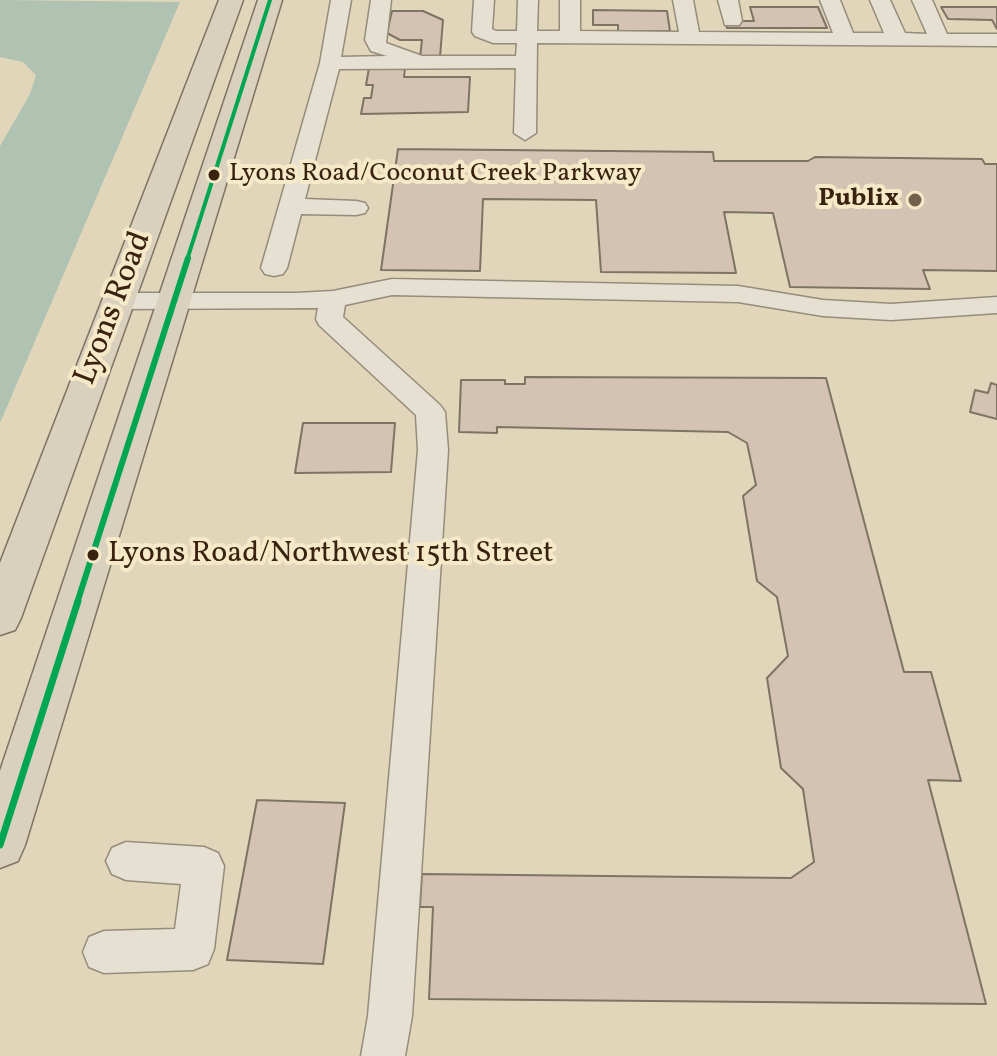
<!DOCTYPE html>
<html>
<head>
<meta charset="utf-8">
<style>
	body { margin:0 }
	canvas { display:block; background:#e1d6ba }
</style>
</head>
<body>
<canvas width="997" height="1056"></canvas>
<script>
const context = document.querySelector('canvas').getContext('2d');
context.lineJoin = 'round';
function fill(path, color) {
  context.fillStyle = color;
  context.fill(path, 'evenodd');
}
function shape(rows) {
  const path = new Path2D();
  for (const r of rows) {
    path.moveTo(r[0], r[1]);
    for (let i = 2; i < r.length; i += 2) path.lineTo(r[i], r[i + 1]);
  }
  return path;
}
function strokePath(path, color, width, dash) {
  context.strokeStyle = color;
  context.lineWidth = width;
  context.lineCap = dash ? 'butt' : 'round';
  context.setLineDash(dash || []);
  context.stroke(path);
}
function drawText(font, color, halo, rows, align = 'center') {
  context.font = font + ' Vollkorn,serif';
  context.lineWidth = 8;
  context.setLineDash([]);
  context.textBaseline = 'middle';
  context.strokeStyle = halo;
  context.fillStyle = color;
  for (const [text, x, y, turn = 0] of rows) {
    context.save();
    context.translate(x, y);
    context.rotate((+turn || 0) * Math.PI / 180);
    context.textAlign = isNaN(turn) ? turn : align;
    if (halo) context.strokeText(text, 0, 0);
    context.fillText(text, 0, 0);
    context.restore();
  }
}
fill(shape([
	[0,0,180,2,0,423,0,146,30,94,36,75,23,62,0,57]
]), '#b0c3b2');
const building = shape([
	[750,7,818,7,827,28,727,28,725,21,754,21,750,7],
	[941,7,997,7,997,29,992,20,948,19,941,7],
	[593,10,667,11,670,31,618,31,618,25,593,25,593,10],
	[392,11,423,11,443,20,440,57,420,57,422,40,400,40,387,33,392,11],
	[369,68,405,69,404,77,470,77,468,112,361,114,364,98,371,98,373,85,366,85,369,68],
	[398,149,713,152,714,161,808,161,815,157,982,159,985,164,997,164,997,271,923,270,930,289,790,287,773,213,724,212,736,273,601,272,596,200,483,199,480,271,381,270,398,149],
	[525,377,826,378,904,672,931,672,961,781,928,780,986,1004,429,999,433,907,420,907,422,874,791,878,814,862,803,789,781,768,767,678,788,656,777,597,757,581,743,496,756,485,747,443,728,432,497,427,497,433,459,432,461,380,505,380,505,384,525,384,525,377],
	[991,383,997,385,997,419,970,412,975,390,988,393,991,383],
	[303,423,395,423,391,472,295,473,303,423],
	[257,800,345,803,323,964,227,960,257,800]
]);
fill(building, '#d4c2b2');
strokePath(building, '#7d7464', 2);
const minor = shape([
	[331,0,351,0,341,57,387,56,371,51,365,40,371,0,391,0,386,43,422,56,516,56,517,43,493,43,475,36,472,32,474,0,494,0,492,29,496,31,517,31,518,0,538,0,537,31,560,31,560,0,580,0,580,31,679,32,673,0,693,0,699,32,833,33,820,0,840,0,853,33,884,33,870,0,890,0,905,33,927,34,912,0,932,0,947,34,997,34,997,46,537,43,536,133,525,140,514,133,516,68,339,69,305,199,356,201,365,203,368,208,365,213,356,215,301,214,287,268,283,274,274,276,265,274,261,268,320,63,331,0],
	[718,0,738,0,742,21,739,25,725,25,718,0],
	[392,279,738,286,823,300,891,304,997,297,997,313,891,320,823,316,738,302,392,295,345,305,343,317,440,405,445,412,448,450,412,1016,405,1056,361,1056,368,1016,418,450,416,415,319,325,316,319,318,308,118,309,109,307,105,301,109,295,118,293,296,293,333,291,392,279],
	[126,842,204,847,218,853,224,866,214,949,208,964,193,970,104,973,89,967,83,952,89,937,104,931,175,929,181,884,126,880,112,874,106,861,112,848,126,842]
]);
const major = shape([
	[219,0,243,0,21,618,15,630,0,635,0,563,219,0],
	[258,0,282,0,25,845,18,861,0,868,0,771,258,0]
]);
strokePath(minor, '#958c7a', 3);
strokePath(major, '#7d7464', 3);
fill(minor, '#e6e0d3');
fill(major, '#d9d1be');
strokePath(shape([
	[187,260,270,0]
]), '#00a651', 4);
strokePath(shape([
	[77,603,188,258]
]), '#00a651', 6);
strokePath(shape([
	[0,845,78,601]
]), '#00a651', 7);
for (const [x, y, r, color] of [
	[214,175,7,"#39220f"],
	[915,200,8,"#74614b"],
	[93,555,7,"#39220f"]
]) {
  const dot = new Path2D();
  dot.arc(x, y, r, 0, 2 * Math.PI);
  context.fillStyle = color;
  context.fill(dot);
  strokePath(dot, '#f6e9c8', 3);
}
drawText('26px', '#39220f', '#f6e9c8', [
	["Lyons Road/Coconut Creek Parkway",229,175]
], 'left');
drawText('bold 26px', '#39220f', '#f6e9c8', [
	["Publix",899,200]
], 'right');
drawText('30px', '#39220f', '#f6e9c8', [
	["Lyons Road/Northwest 15th Street",108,555]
], 'left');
drawText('32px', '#39220f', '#f6e9c8', [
	["Lyons Road",115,309,-69]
]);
</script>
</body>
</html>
